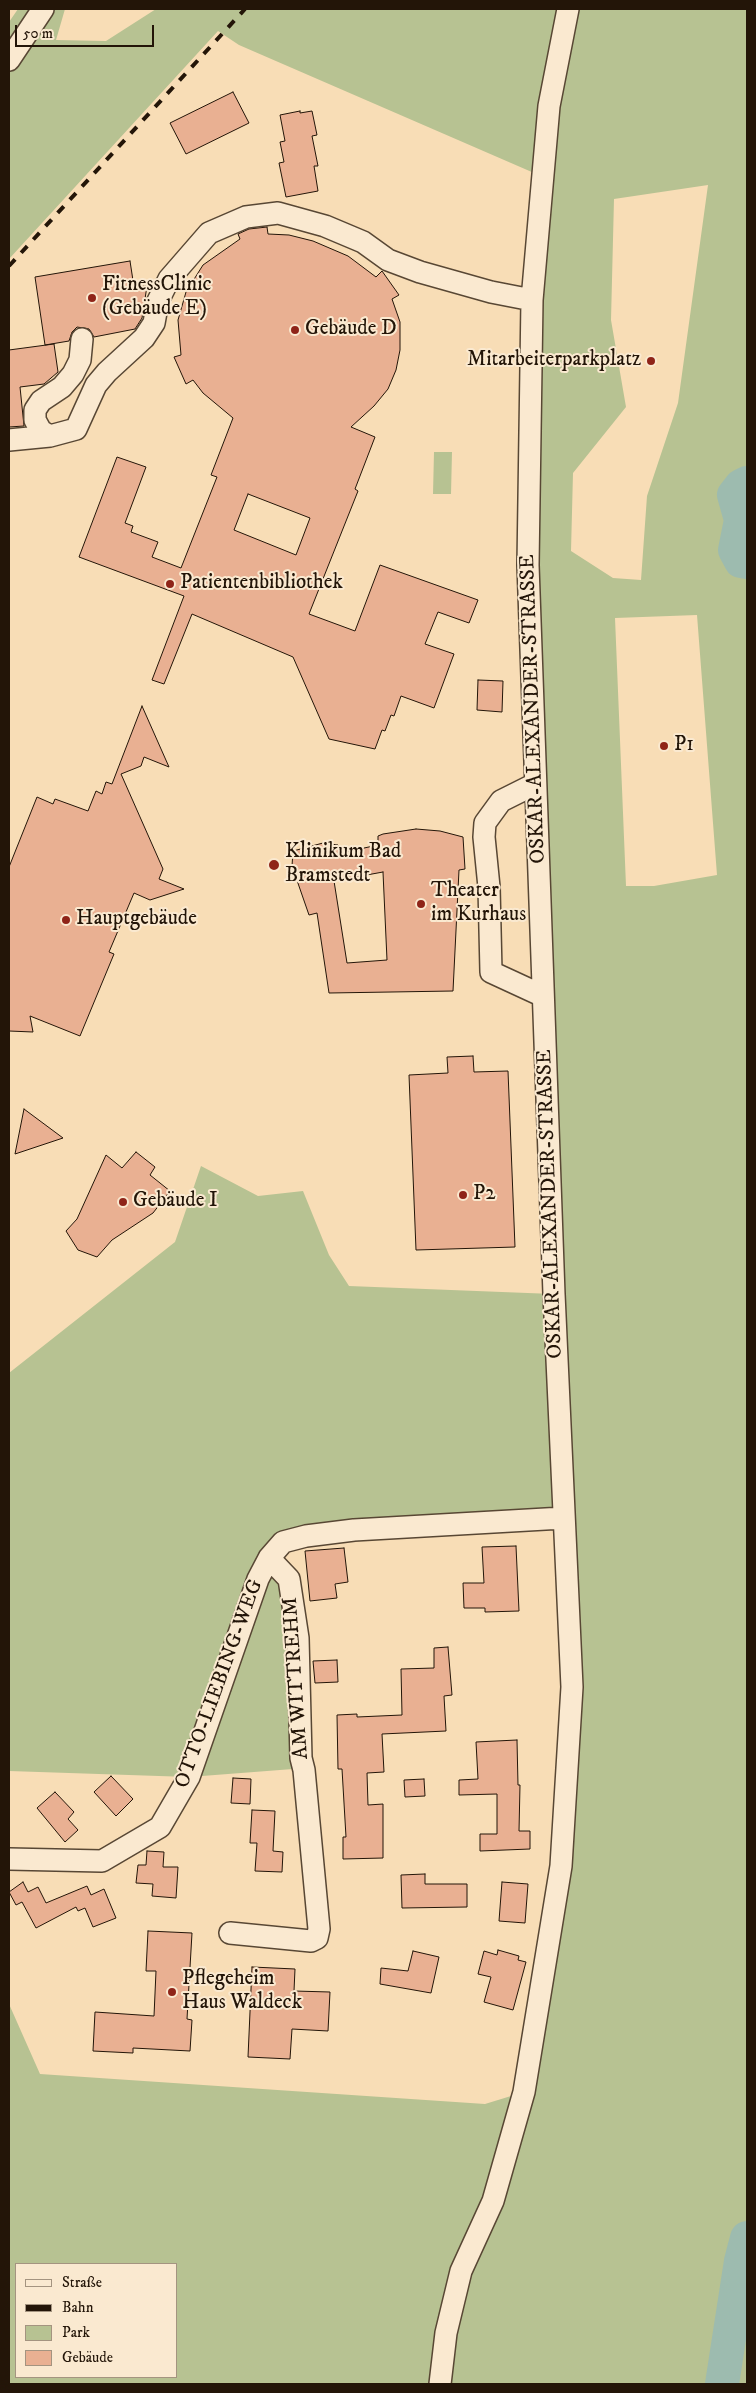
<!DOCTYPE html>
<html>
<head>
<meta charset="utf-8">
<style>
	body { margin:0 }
	#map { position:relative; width:756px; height:2393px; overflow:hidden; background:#f8ddb6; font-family:"IM FELL DW Pica",serif }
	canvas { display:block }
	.frame { position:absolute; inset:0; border:10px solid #231508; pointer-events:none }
	.legend { position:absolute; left:15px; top:2263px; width:162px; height:115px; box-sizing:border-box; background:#fae9d0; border:1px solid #a49480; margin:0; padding:6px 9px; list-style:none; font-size:15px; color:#231508 }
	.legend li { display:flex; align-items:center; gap:10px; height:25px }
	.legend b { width:25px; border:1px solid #a49480 }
	.scale { position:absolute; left:15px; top:25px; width:139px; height:22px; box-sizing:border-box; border:2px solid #231508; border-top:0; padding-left:6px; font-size:15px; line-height:18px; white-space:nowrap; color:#231508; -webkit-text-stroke:4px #fae9d0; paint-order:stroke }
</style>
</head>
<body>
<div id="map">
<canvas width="756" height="2393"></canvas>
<div class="frame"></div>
<ul class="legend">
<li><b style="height:6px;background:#fae9d0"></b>Straße</li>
<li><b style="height:6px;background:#231508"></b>Bahn</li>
<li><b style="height:14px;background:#b7c292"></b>Park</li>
<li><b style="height:14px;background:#e9b092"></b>Gebäude</li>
</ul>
<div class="scale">50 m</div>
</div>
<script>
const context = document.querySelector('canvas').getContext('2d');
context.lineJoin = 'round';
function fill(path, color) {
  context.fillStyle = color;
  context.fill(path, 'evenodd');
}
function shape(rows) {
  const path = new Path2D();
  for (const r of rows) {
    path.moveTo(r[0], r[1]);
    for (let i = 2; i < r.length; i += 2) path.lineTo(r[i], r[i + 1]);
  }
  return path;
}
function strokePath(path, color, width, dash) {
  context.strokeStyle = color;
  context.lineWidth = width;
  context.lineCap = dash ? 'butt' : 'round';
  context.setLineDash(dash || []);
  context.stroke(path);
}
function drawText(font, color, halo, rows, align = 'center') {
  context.font = font + ' "IM FELL DW Pica",serif';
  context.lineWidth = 4;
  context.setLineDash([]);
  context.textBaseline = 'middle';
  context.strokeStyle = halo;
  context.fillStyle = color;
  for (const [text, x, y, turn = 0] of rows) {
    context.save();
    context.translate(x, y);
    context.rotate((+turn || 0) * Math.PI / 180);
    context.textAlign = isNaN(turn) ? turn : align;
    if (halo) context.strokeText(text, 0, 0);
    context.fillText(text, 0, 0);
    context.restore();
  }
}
fill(shape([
	[18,9,65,9,56,40,106,41,156,9,747,9,747,2384,9,2384,9,2004,40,2074,485,2104,524,2092,572,1687,558,1508,278,1535,285,1580,293,1769,189,1777,9,1771,9,1373,175,1242,201,1166,258,1196,303,1191,329,1255,349,1286,553,1294,535,784,541,176,239,45,218,31,9,259,9,22],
	[708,185,678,403,647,496,641,580,613,578,571,551,573,473,626,407,611,320,614,199],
	[697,615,717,875,654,886,626,886,615,618],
	[16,2264,176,2264,176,2377,16,2377],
	[434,452,452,452,451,494,433,494]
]), '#b7c292');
strokePath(shape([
	[747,483,741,486,734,495,741,520,735,550,741,561,747,562],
	[722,2384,741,2261,747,2238]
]), '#9dbbaf', 34);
const building = shape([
	[233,92,249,123,186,154,170,123,233,92],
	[300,111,300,113,312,111,317,135,312,136,318,166,314,166,318,191,286,197,279,163,284,162,280,142,285,141,280,115,300,111],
	[267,227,268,234,289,235,313,241,348,256,376,277,382,271,399,295,392,299,400,322,400,350,396,370,388,389,374,406,351,427,375,437,355,489,358,491,309,614,355,631,380,565,478,600,469,623,438,612,425,644,454,654,434,708,401,696,394,716,391,715,385,731,382,730,375,749,329,739,293,657,192,614,164,684,152,680,184,596,79,557,117,457,146,467,125,523,133,526,131,532,158,542,152,557,181,568,217,477,211,475,233,418,203,393,193,380,186,384,174,357,181,355,178,320,186,292,203,265,240,239,238,234,249,229,267,227],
	[248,494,310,518,296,555,234,530,248,494],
	[130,261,134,287,147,286,142,318,135,329,94,337,89,329,77,327,72,332,69,341,45,345,35,277,130,261],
	[54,344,58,372,44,384,20,387,24,426,9,427,9,350,54,344],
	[478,680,503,681,502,712,477,710,478,680],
	[142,706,169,767,144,757,141,766,121,774,163,869,159,879,184,889,150,900,134,893,109,952,114,954,80,1036,30,1016,33,1032,9,1031,9,867,37,797,53,804,55,799,88,811,96,791,102,794,106,782,112,784,142,706],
	[416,829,440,831,463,837,465,869,459,870,453,991,329,993,317,913,309,915,292,866,293,851,323,843,338,845,341,853,378,845,378,836,383,834,416,829],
	[383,872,387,960,347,963,334,881,383,872],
	[473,1056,474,1072,508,1071,515,1247,416,1250,409,1075,448,1073,447,1057,473,1056],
	[24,1109,63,1138,15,1154,24,1109],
	[136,1152,155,1167,150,1175,170,1191,153,1213,112,1240,97,1257,78,1250,66,1231,77,1219,106,1155,122,1168,136,1152],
	[516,1546,519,1611,485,1612,485,1608,464,1608,463,1583,484,1583,482,1547,516,1546],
	[344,1548,348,1582,335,1584,337,1598,310,1601,305,1551,344,1548],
	[448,1647,452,1695,444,1696,446,1731,382,1734,384,1772,367,1773,368,1805,383,1804,383,1858,343,1859,343,1837,346,1837,342,1769,338,1769,337,1715,357,1714,357,1717,402,1715,401,1669,434,1668,434,1648,448,1647],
	[337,1660,338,1682,315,1683,313,1661,337,1660],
	[517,1740,518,1785,520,1785,519,1831,530,1831,530,1849,480,1851,480,1834,497,1834,497,1794,459,1795,459,1780,478,1779,476,1742,517,1740],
	[111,1776,133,1799,116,1816,94,1792,111,1776],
	[233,1778,251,1779,250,1804,231,1803,233,1778],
	[424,1779,425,1796,405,1797,404,1780,424,1779],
	[55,1792,74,1812,68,1819,78,1830,65,1842,37,1808,55,1792],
	[252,1810,275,1811,273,1851,283,1852,282,1872,255,1871,257,1843,250,1843,252,1810],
	[147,1851,164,1852,163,1867,178,1867,176,1898,152,1896,153,1884,136,1883,138,1865,146,1865,147,1851],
	[425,1874,425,1884,467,1884,467,1907,402,1908,401,1875,425,1874],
	[23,1882,28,1892,38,1887,46,1903,87,1886,91,1895,104,1889,116,1918,93,1927,85,1908,78,1911,76,1907,36,1928,22,1902,16,1905,9,1892,23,1882],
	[502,1882,528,1884,525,1923,499,1921,502,1882],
	[148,1931,192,1933,187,2019,192,2020,190,2051,133,2048,133,2053,93,2051,95,2012,154,2016,156,1971,146,1971,148,1931],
	[498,1950,519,1956,518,1960,526,1962,513,2010,484,2002,491,1977,478,1974,484,1951,497,1955,498,1950],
	[413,1951,439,1957,431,1993,380,1984,381,1968,408,1971,413,1951],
	[252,1967,295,1969,294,1991,330,1992,328,2031,292,2029,290,2059,248,2057,252,1967]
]);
fill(building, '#e9b092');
strokePath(building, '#231508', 1);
const minor = shape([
	[9,60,43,9],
	[50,436,41,431,35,420,35,410,41,401,62,387,73,374,80,360,82,339],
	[9,440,50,436,76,429,96,385,107,372,144,338,154,323,158,301,169,279,209,233,246,217,278,213,325,226,363,242,388,260,420,272,491,292,532,300],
	[535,784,501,801,485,823,484,837,489,887,491,972,543,996],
	[9,1859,102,1861,160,1827,189,1777,258,1579,269,1558,283,1542,306,1536,354,1530,563,1518],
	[230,1933,311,1941,317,1938,319,1929,304,1770,301,1758,298,1638,289,1579,269,1558],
	[440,2384,446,2333,461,2271,493,2201,524,2092,561,1866,572,1687,554,1294,528,565,532,300,549,106,568,9]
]);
strokePath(minor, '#584734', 24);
strokePath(minor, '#fae9d0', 21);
strokePath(shape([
	[9,266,245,9]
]), '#231508', 4, [9, 9]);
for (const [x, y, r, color] of [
	[92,298,5,"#8f2418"],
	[295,330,5,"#8f2418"],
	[651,361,5,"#8f2418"],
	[170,584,5,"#8f2418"],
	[664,746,5,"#8f2418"],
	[274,865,6,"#8f2418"],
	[421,904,5,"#8f2418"],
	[66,920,5,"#8f2418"],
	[463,1195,5,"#8f2418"],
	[123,1202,5,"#8f2418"],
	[172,1992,5,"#8f2418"]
]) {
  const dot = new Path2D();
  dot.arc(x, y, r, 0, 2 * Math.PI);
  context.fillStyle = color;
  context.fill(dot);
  strokePath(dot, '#fae9d0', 2);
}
drawText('21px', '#231508', '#fae9d0', [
	["FitnessClinic",102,286],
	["(Gebäude E)",102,310],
	["Gebäude D",305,330],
	["Mitarbeiterparkplatz",641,361,"right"],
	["Patientenbibliothek",180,584],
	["P1",674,746],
	["Klinikum Bad",285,853],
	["Bramstedt",285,877],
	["Theater",431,892],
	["im Kurhaus",431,916],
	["Hauptgebäude",76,920],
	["P2",473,1195],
	["Gebäude I",133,1202],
	["Pflegeheim",182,1980],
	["Haus Waldeck",182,2004]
], 'left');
drawText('21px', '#231508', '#fae9d0', [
	["OSKAR-ALEXANDER-STRASSE",534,709,-92],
	["OSKAR-ALEXANDER-STRASSE",551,1204,-92],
	["AM WITTREHM",297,1678,-94],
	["OTTO-LIEBING-WEG",220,1684,-70]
]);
</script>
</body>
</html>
